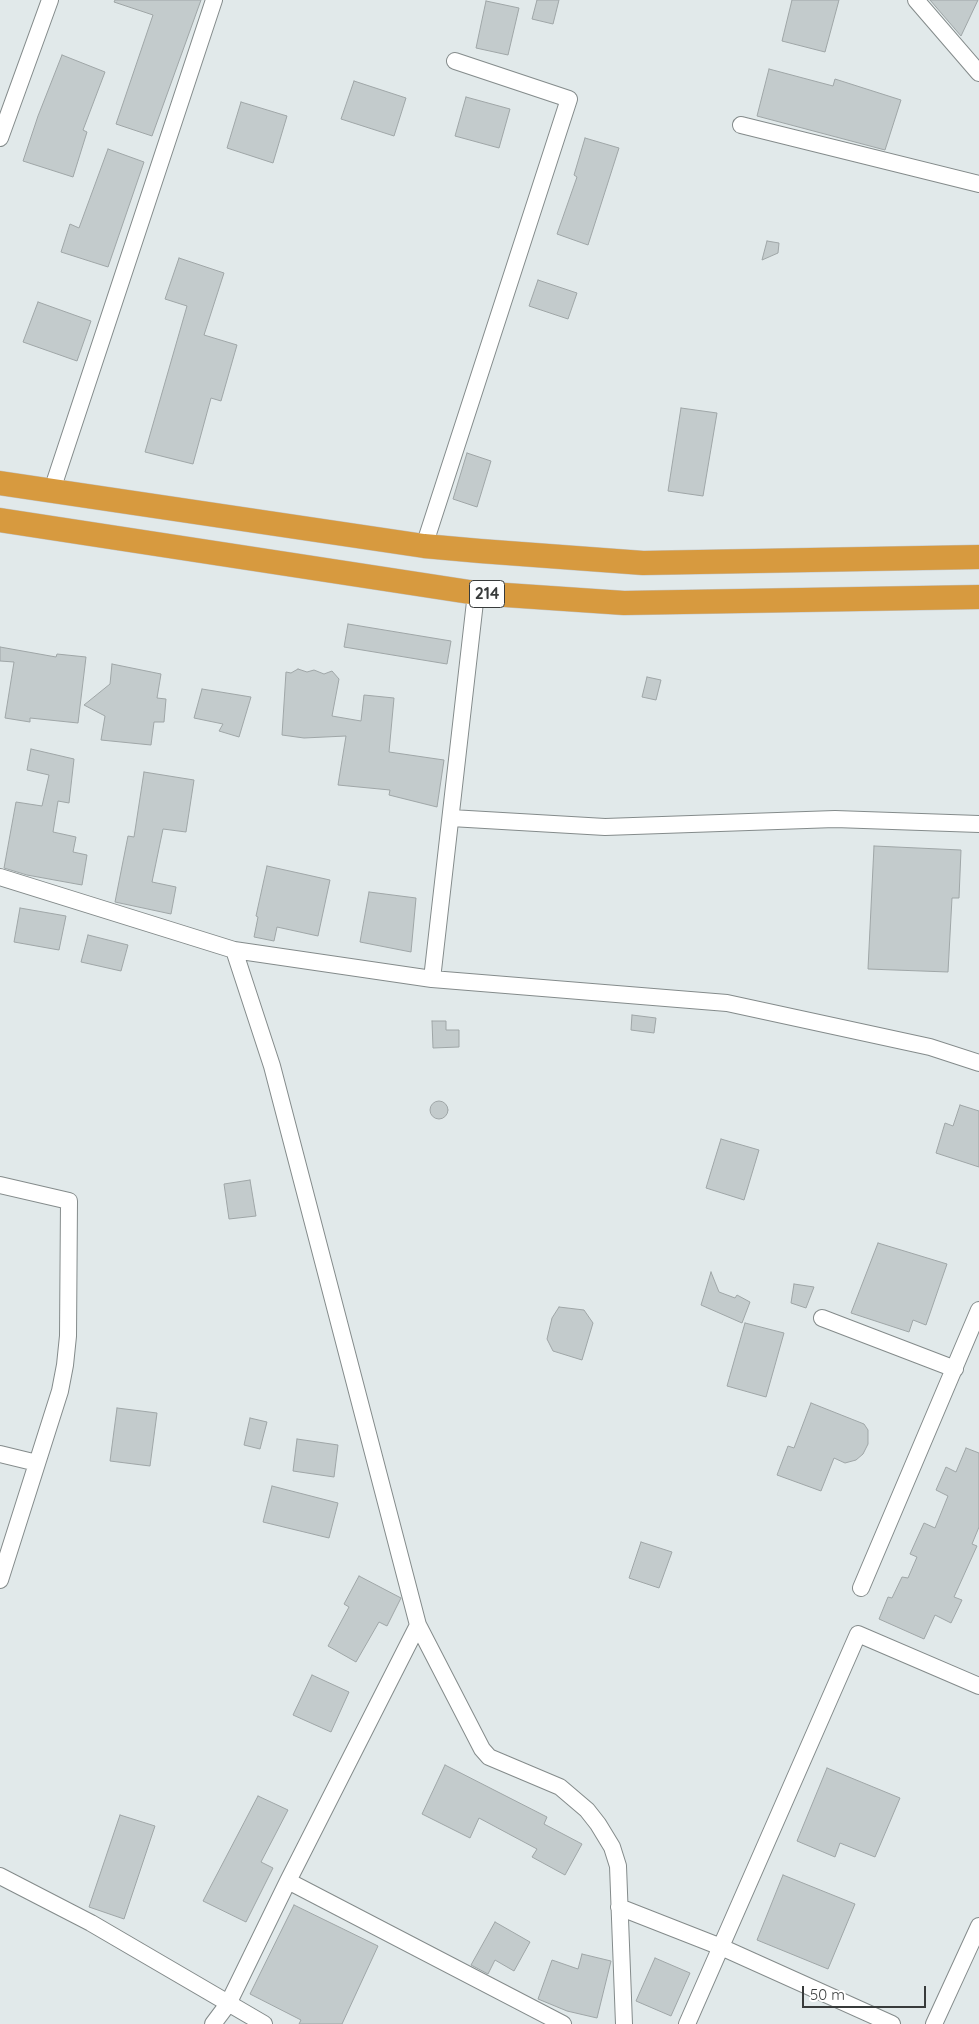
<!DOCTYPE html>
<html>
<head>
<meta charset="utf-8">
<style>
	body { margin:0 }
	#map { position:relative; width:979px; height:2024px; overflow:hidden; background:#e1e9ea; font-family:Quicksand,sans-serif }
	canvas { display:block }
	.scale { position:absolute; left:802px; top:1986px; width:124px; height:22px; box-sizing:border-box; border:2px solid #383b3b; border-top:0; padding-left:6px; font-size:15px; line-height:18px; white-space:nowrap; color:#383b3b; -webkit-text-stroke:4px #fff; paint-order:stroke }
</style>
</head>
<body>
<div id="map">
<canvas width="979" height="2024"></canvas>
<div class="scale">50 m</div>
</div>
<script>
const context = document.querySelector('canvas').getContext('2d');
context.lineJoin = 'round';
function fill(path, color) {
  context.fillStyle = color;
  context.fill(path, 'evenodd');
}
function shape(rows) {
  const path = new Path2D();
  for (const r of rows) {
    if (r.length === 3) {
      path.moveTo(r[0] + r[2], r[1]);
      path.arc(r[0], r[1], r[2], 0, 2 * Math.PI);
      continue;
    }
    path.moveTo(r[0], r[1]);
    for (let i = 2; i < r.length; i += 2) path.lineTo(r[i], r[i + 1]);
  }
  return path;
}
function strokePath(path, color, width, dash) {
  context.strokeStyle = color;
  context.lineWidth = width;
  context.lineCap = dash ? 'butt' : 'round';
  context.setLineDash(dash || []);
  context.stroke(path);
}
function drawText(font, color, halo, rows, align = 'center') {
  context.font = font + ' Quicksand,sans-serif';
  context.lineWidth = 5;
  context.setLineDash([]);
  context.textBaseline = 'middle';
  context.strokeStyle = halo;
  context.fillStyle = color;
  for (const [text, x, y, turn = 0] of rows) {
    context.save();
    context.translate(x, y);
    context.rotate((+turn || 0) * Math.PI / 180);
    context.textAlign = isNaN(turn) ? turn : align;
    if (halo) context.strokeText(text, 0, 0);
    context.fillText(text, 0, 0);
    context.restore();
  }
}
const building = shape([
	[115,0,201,0,152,136,116,124,153,15,114,2,115,0],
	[537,0,559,0,553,24,532,19,537,0],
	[792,0,839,0,825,52,782,41,792,0],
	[930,0,978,0,961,36,930,0],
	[486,1,519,8,508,55,476,48,486,1],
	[62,55,105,72,83,130,87,132,73,177,23,161,38,116,62,55],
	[769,69,833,86,835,79,901,100,885,150,757,116,769,69],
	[354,81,406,98,394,136,341,119,354,81],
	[466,97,510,109,499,148,455,136,466,97],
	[241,102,287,116,273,163,227,148,241,102],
	[585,138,619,148,588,245,557,234,577,177,574,175,585,138],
	[108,149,144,162,108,267,61,252,70,224,79,228,108,149],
	[767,241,779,243,778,253,762,260,767,241],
	[179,258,224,273,204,335,237,345,221,401,211,398,193,464,145,452,187,306,165,299,179,258],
	[538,280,577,293,568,319,529,306,538,280],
	[38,302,91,321,77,361,23,342,38,302],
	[681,408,717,413,703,496,668,491,681,408],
	[467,453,491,461,477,507,453,499,467,453],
	[348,624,451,641,447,664,344,647,348,624],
	[0,647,56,657,57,654,86,657,78,723,30,718,30,722,5,718,14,662,0,661,0,647],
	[112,664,161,674,157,698,166,699,164,722,154,722,151,745,101,740,105,716,84,705,110,684,112,664],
	[298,669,307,672,314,670,324,674,332,671,339,679,332,716,361,721,364,695,394,698,389,752,444,760,437,807,389,795,390,790,338,785,346,736,304,738,282,735,286,672,291,673,298,669],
	[647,677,661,680,656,700,642,697,647,677],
	[202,689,251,697,239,737,219,731,223,724,194,718,202,689],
	[31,749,74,759,69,803,58,801,53,832,76,837,73,852,87,855,82,885,27,875,4,868,16,802,42,806,49,775,27,770,31,749],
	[144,772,194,780,186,832,163,829,152,882,176,887,171,914,115,902,128,836,134,837,144,772],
	[874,846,961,850,959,898,952,898,948,972,868,969,874,846],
	[267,866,330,880,318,936,277,927,274,941,254,937,258,917,256,916,267,866],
	[369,892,416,898,411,952,360,942,369,892],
	[20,908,66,916,59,950,14,942,20,908],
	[88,935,128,945,121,971,81,962,88,935],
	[632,1015,656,1018,654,1033,631,1030,632,1015],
	[432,1021,446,1021,446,1030,459,1030,459,1047,433,1048,432,1021],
	[439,1110,9],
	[960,1105,979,1111,979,1167,936,1153,945,1123,953,1126,960,1105],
	[721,1139,759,1150,744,1200,706,1188,721,1139],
	[250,1180,256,1216,229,1219,224,1184,250,1180],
	[878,1243,947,1264,926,1325,913,1320,909,1332,851,1313,878,1243],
	[711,1272,719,1292,735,1298,737,1295,750,1302,742,1323,701,1305,711,1272],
	[794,1284,814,1287,806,1308,791,1303,794,1284],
	[559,1307,584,1310,593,1323,582,1360,553,1351,547,1339,552,1318,559,1307],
	[745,1323,784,1333,766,1397,727,1386,745,1323],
	[811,1403,864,1424,868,1430,868,1444,863,1454,856,1460,845,1463,834,1458,821,1491,777,1475,788,1446,794,1448,811,1403],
	[117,1408,157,1413,150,1466,110,1461,117,1408],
	[250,1418,267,1422,260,1449,244,1445,250,1418],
	[297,1439,338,1445,334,1477,293,1471,297,1439],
	[966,1448,979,1453,979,1527,972,1544,977,1546,954,1597,962,1600,951,1623,935,1615,924,1639,879,1619,888,1597,892,1598,902,1577,908,1578,917,1557,910,1554,924,1523,935,1528,948,1496,936,1490,946,1467,956,1472,966,1448],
	[272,1486,338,1503,329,1538,263,1522,272,1486],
	[641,1542,672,1552,659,1588,629,1578,641,1542],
	[359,1576,401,1598,387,1626,379,1622,356,1662,328,1646,349,1607,344,1604,359,1576],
	[312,1675,349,1692,331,1732,293,1715,312,1675],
	[445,1765,547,1817,544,1824,582,1844,565,1875,532,1857,537,1849,479,1818,470,1838,422,1814,445,1765],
	[827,1768,900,1798,875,1857,840,1843,835,1857,797,1841,827,1768],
	[258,1796,288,1810,261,1862,273,1868,246,1922,203,1901,258,1796],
	[120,1815,155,1826,124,1919,89,1907,120,1815],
	[783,1875,855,1904,828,1969,757,1940,783,1875],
	[294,1905,378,1946,342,2024,299,2024,301,2020,250,1994,294,1905],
	[495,1922,530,1942,514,1971,495,1960,488,1974,471,1965,495,1922],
	[582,1954,611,1961,597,2018,567,2011,538,1999,552,1960,578,1969,582,1954],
	[655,1958,690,1973,671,2016,636,2001,655,1958]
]);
fill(building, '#c3cbcc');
strokePath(building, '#9fa6a7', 1);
const minor = shape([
	[916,0,979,73],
	[741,125,979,184],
	[0,138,50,0],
	[52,490,214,0],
	[424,546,569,99,455,61],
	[451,818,605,827,835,819,979,824],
	[0,877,234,950,432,979,727,1003,930,1047,979,1063],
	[234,950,272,1066,418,1625,482,1749,489,1757,560,1787,587,1810,598,1824,612,1847,618,1866,624,2024],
	[432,979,476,593],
	[0,1185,69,1201,68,1336,65,1365,60,1391,0,1580],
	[822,1318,955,1369],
	[0,1454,37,1463],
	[861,1588,979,1310],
	[0,1876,91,1923,264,2024],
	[288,1881,563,2024],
	[619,1907,721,1947,892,2024],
	[213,2024,228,2004,288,1881,418,1625],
	[687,2024,858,1634,979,1686],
	[934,2024,979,1926]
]);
const highway = shape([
	[0,483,424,546,480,551,643,563,979,557],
	[0,520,476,593,624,603,979,597]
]);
strokePath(minor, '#848b8b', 18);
strokePath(highway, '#c3c4c4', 25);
strokePath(minor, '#fff', 16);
strokePath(highway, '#d79a3f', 24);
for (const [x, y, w] of [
	[487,594,35]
]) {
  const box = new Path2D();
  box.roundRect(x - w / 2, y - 13.5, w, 27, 4);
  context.fillStyle = '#fff';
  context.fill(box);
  strokePath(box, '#383b3b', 1);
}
drawText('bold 16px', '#383b3b', null, [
	["214",487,594]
]);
</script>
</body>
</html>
